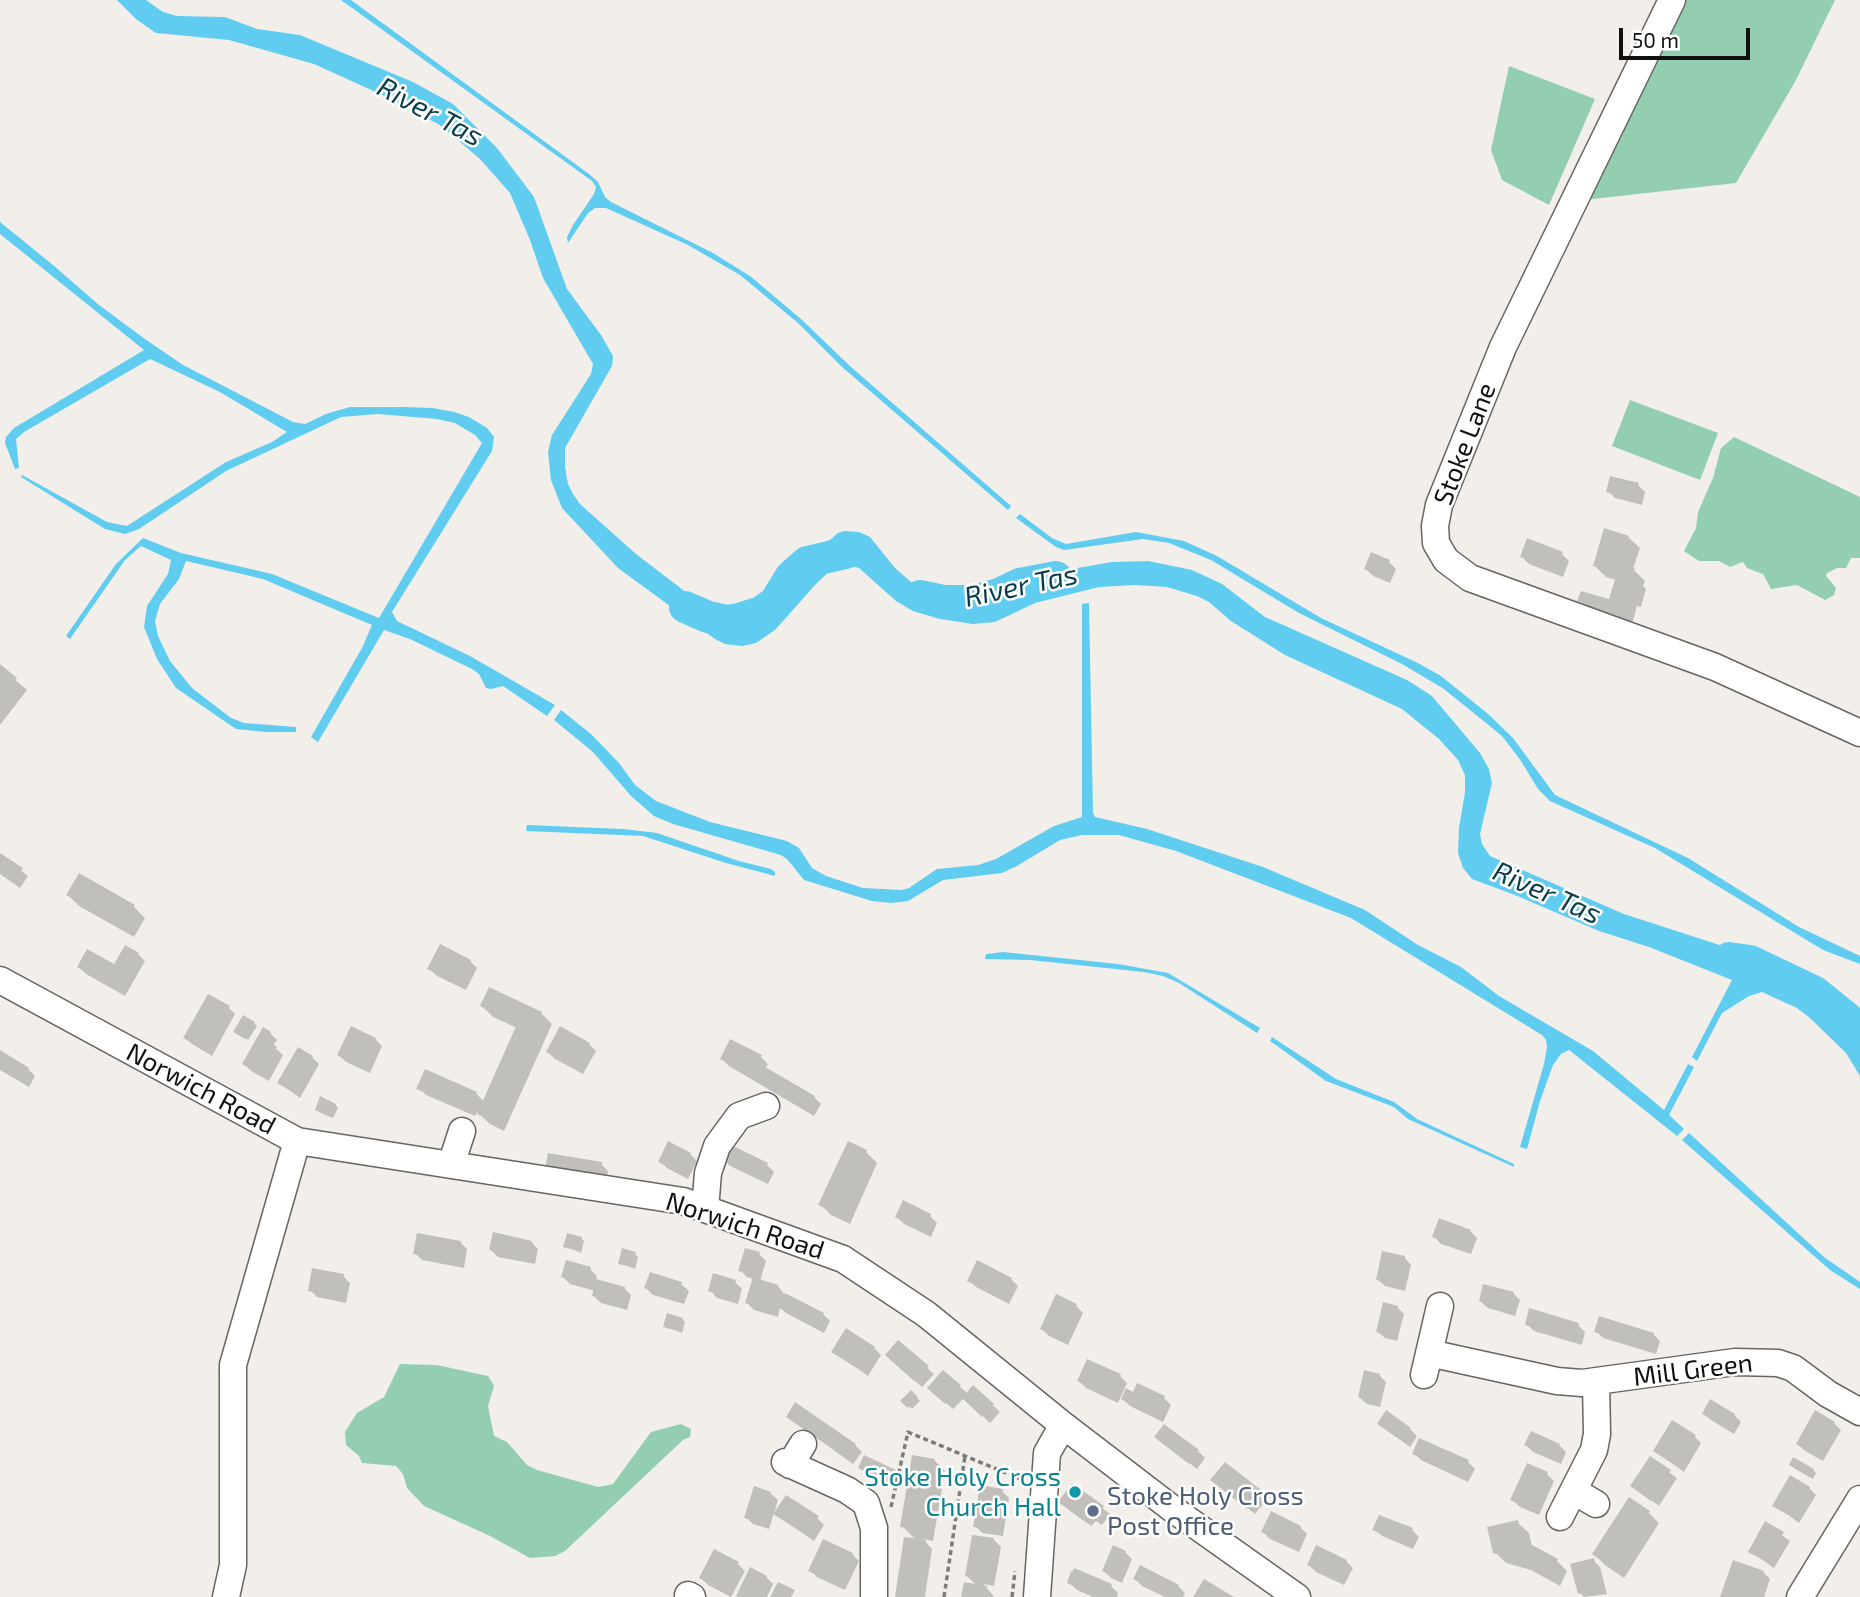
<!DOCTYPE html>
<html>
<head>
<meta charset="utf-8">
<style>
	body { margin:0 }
	#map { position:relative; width:1860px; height:1597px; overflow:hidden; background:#f2efeb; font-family:"Exo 2",sans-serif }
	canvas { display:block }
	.scale { position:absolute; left:1619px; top:28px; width:131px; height:32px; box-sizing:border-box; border:4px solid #11100f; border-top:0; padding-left:9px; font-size:21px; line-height:24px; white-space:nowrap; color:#11100f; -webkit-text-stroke:5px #fff; paint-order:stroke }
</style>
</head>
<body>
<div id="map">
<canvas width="1860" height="1597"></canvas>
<div class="scale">50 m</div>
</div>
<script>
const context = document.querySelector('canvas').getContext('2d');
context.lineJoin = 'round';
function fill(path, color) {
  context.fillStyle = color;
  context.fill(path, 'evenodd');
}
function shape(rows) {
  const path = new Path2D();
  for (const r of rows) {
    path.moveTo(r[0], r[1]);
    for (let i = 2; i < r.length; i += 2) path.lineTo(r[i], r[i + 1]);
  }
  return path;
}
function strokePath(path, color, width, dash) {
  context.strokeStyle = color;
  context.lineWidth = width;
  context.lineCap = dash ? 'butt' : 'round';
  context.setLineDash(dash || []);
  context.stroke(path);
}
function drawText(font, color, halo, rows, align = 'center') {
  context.font = font + ' "Exo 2",sans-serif';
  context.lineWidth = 5;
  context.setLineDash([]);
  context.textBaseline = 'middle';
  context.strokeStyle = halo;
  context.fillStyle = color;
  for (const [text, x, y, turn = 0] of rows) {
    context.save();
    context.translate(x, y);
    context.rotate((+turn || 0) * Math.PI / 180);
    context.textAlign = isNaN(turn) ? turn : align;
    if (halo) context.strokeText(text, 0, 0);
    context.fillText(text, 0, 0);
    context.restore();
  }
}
fill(shape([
	[1674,0,1835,0,1796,80,1736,183,1575,201],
	[1509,66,1595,99,1549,205,1502,180,1491,150],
	[1630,400,1718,433,1700,480,1612,446],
	[1734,437,1860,497,1860,558,1851,558,1846,568,1837,568,1827,573,1826,576,1836,588,1834,595,1825,600,1797,585,1771,589,1763,574,1747,568,1743,562,1730,567,1719,561,1699,561,1684,551,1696,528,1698,512,1713,478,1721,448],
	[400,1364,437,1365,488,1376,494,1386,488,1406,494,1436,507,1442,527,1465,537,1470,598,1487,613,1484,651,1432,681,1424,691,1429,690,1437,683,1440,565,1551,555,1556,530,1558,490,1536,424,1506,407,1488,403,1474,396,1466,362,1463,359,1456,346,1445,345,1432,357,1413,384,1397]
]), '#93ceb0');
fill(shape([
	[117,0,146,0,163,12,177,16,225,17,257,29,300,35,413,82,453,104,497,148,534,197,567,289,601,335,613,356,612,366,565,448,565,467,568,484,573,494,580,504,636,554,721,619,742,625,754,621,764,613,790,579,817,551,838,533,844,531,859,532,870,537,895,568,919,589,955,601,972,603,988,599,1023,582,1060,571,1112,562,1148,561,1192,570,1222,584,1265,617,1407,680,1432,696,1480,753,1489,769,1492,783,1480,834,1482,844,1490,856,1624,914,1738,951,1795,984,1840,1016,1860,1038,1860,1076,1846,1053,1810,1018,1797,1008,1762,992,1749,996,1722,1013,1697,1061,1692,1057,1732,980,1649,947,1599,931,1515,895,1472,879,1463,868,1458,853,1459,828,1465,792,1465,775,1458,760,1439,739,1402,709,1285,655,1231,621,1209,602,1197,596,1167,587,1135,585,1099,587,1035,603,995,622,973,624,940,619,913,611,896,601,859,568,841,563,834,567,816,584,775,630,756,643,742,646,725,644,715,639,618,568,562,508,551,480,548,452,552,435,591,374,593,364,543,278,530,240,510,193,480,159,440,125,389,98,314,64,229,40,156,33,136,19],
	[341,0,351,0,589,174,598,182,605,197,611,202,713,253,750,276,801,319,851,367,1011,506,1008,510,841,366,798,323,740,275,688,245,606,208,595,208,588,213,568,243,567,237,573,225,594,194,596,187,592,181],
	[0,222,53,265,99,305,145,339,183,365,293,422,305,424,326,414,350,407,403,407,433,408,454,412,469,417,487,428,494,437,492,451,392,612,397,621,470,656,555,705,547,716,503,686,491,689,486,688,479,674,472,669,410,639,384,630,318,742,311,737,362,648,372,625,263,579,186,561,179,579,160,604,155,621,158,636,170,661,192,688,231,718,244,723,296,727,296,732,266,732,236,729,176,688,157,659,144,627,147,606,168,574,171,560,141,546,125,560,70,639,66,636,116,564,143,538,181,553,272,574,379,618,482,443,475,435,455,423,437,419,378,414,341,417,226,471,139,529,125,534,105,529,21,477,22,475,107,522,127,526,226,462,272,442,287,432,220,392,150,359,24,432,16,439,19,468,15,469,5,443,6,437,14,428,144,350,0,234],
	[1020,514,1052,538,1066,544,1136,532,1184,541,1217,556,1321,618,1418,663,1441,676,1487,713,1513,738,1555,795,1688,858,1799,927,1860,956,1860,964,1823,950,1655,848,1550,801,1538,789,1521,761,1502,736,1444,689,1402,664,1299,613,1211,560,1169,543,1143,539,1064,550,1056,547,1016,518],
	[1089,603,1093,813,1095,817,1147,829,1263,867,1365,910,1418,945,1461,967,1499,996,1593,1051,1664,1110,1688,1064,1694,1067,1669,1115,1684,1129,1677,1136,1569,1050,1561,1054,1553,1065,1540,1101,1527,1149,1520,1147,1544,1064,1547,1047,1546,1040,1542,1035,1351,918,1176,851,1119,835,1082,835,1060,840,1017,866,1002,873,943,880,908,901,891,903,872,901,804,880,787,859,781,855,673,824,654,816,631,796,593,752,554,720,561,710,591,734,619,763,635,785,656,801,710,822,787,841,799,848,812,868,826,876,863,888,901,890,909,888,937,869,978,865,996,859,1054,826,1082,817,1082,604],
	[527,825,623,829,657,833,739,861,771,869,775,872,775,876,726,863,643,836,526,831],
	[1003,952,1118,964,1168,973,1260,1028,1257,1033,1179,983,1163,976,1144,972,1030,960,985,959,986,954],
	[1272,1037,1336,1079,1394,1102,1417,1119,1514,1164,1514,1167,1408,1119,1394,1107,1326,1081,1270,1041],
	[1689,1133,1824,1257,1860,1282,1860,1289,1830,1270,1682,1140]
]), '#60ccf0');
fill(shape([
	[1638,485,1645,492,1642,505,1615,498,1608,491],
	[1628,537,1640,548,1633,569,1645,581,1643,586,1646,589,1641,607,1637,606,1632,624,1590,612,1579,600,1610,601,1616,580,1606,577,1595,566],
	[1562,554,1569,561,1563,577,1529,564,1522,557],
	[1389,562,1396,569,1390,583,1373,576,1366,569],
	[0,667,27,690,0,725],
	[0,855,28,876,20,888,0,874],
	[68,895,134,907,145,918,134,937,79,906],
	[138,954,145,961,125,996,86,974,79,967,114,967],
	[470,961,477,968,466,990,437,976,430,969],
	[482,1006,541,1013,552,1024,504,1131,490,1124,477,1112,475,1116,426,1095,419,1088,476,1093,484,1102,517,1028,493,1017],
	[228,1007,235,1014,212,1056,192,1044,185,1037],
	[254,1023,257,1026,248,1040,238,1034],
	[270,1033,277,1040,273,1046,283,1055,269,1081,251,1071,244,1064],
	[375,1039,382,1046,370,1073,346,1062,339,1055],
	[589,1044,596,1051,583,1074,555,1059,548,1052],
	[0,1053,28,1069,35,1076,29,1087,0,1070],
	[312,1057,319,1064,300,1098,279,1083],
	[761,1057,768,1064,765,1069,814,1097,821,1104,814,1116,729,1066,722,1059],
	[335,1105,338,1108,333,1118,320,1112],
	[849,1143,866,1152,877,1163,850,1224,831,1215,820,1204],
	[690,1154,697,1161,688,1179,667,1168,660,1161],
	[723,1159,767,1165,774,1172,768,1184,730,1166],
	[601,1164,608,1171,606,1184,554,1175],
	[904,1203,930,1216,937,1223,931,1237,904,1224,897,1217],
	[1470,1231,1477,1238,1471,1254,1441,1244,1434,1236],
	[581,1238,584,1241,581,1253,565,1246],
	[460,1242,467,1249,464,1268,422,1260,415,1253],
	[531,1242,538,1249,535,1264,498,1257,491,1250],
	[635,1254,638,1257,635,1269,620,1263],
	[759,1254,766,1261,760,1281,778,1286,784,1294,823,1314,830,1321,824,1333,786,1313,780,1307,778,1317,754,1310,747,1303,754,1279,747,1277,740,1270],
	[1404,1257,1411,1265,1405,1291,1385,1286,1377,1279],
	[590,1269,597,1276,596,1281,624,1288,631,1295,627,1310,601,1303,594,1296,595,1291,570,1284,563,1277],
	[651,1274,681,1284,689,1291,684,1304,653,1295,646,1288],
	[343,1276,350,1283,346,1303,317,1297,310,1290],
	[1011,1279,1018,1286,1009,1304,976,1287,969,1280],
	[735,1282,742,1289,738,1304,717,1298,710,1290],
	[1513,1293,1520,1300,1515,1316,1488,1308,1480,1301],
	[1076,1306,1083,1313,1068,1345,1049,1336,1042,1329],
	[1397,1307,1404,1314,1397,1341,1385,1338,1377,1331],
	[682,1319,685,1322,682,1333,665,1326],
	[1527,1324,1578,1325,1585,1332,1582,1345,1534,1331],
	[1596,1331,1653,1334,1660,1341,1656,1354,1603,1338],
	[874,1348,881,1355,868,1376,833,1351],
	[894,1362,927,1368,934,1374,922,1387],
	[944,1372,968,1394,974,1388,1000,1412,990,1423,964,1398,953,1409,936,1395],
	[1379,1375,1386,1382,1380,1407,1367,1404,1359,1397],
	[1120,1376,1127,1383,1118,1403,1086,1388,1079,1381],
	[911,1392,920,1401,912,1409,903,1400],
	[1164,1398,1171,1405,1163,1422,1130,1406,1123,1399],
	[1704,1413,1734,1415,1741,1422,1734,1434,1711,1420],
	[788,1417,855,1445,862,1452,853,1464],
	[1834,1423,1841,1430,1823,1461,1805,1451,1798,1444],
	[1379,1424,1410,1429,1417,1436,1410,1447],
	[1694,1436,1701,1443,1684,1472,1655,1451],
	[1156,1437,1198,1451,1205,1458,1197,1469],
	[1526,1445,1559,1445,1566,1452,1561,1464,1533,1452],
	[1414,1453,1468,1462,1475,1469,1468,1482,1421,1460],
	[865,1457,895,1472,902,1479,897,1489,867,1475,860,1468],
	[1650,1458,1677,1478,1659,1506,1632,1486],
	[934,1460,945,1471,933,1541,923,1539,932,1549,925,1597,897,1597,916,1540,902,1526],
	[1225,1464,1267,1499,1255,1514,1220,1487],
	[1794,1468,1813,1470,1816,1473,1813,1479],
	[1547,1474,1554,1481,1539,1515,1520,1507,1513,1500],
	[1072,1485,1110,1514,1102,1525,1096,1521,1091,1526,1060,1502],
	[1809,1488,1816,1495,1799,1523,1775,1505],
	[1002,1491,1009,1498,1003,1536,982,1533,975,1526],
	[770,1493,778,1500,769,1529,753,1524,746,1517],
	[1648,1512,1659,1523,1624,1578,1605,1565,1594,1554],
	[775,1514,817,1518,824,1525,814,1541],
	[1517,1522,1529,1533,1532,1547,1556,1560,1567,1571,1560,1586,1531,1570,1506,1563,1495,1552],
	[1766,1524,1790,1541,1774,1568,1750,1551],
	[1300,1527,1307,1534,1299,1552,1270,1539,1263,1532],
	[1375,1529,1412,1530,1419,1537,1413,1549,1382,1536],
	[994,1540,1001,1547,994,1586,983,1584,993,1595,993,1597,963,1597,977,1586,967,1576],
	[1125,1552,1132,1559,1122,1583,1111,1578,1104,1571],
	[852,1554,859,1561,845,1590,817,1577,810,1570],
	[1593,1560,1600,1567,1607,1594,1584,1597,1580,1593],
	[1346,1561,1353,1568,1344,1585,1316,1572,1309,1565],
	[738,1564,745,1571,731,1597,708,1585,701,1578],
	[1075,1570,1111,1586,1118,1593,1117,1597,1093,1597,1077,1590,1069,1583],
	[1763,1572,1770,1579,1764,1597,1722,1597],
	[766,1577,773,1584,767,1597,740,1597],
	[1135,1579,1178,1586,1185,1593,1183,1597,1165,1597,1142,1586]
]), '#0003');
strokePath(shape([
	[920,596,943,601,974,601,999,594,1020,584,1056,577],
	[685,607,708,617,727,621,739,619,761,612,775,602,791,576,807,562,846,553],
	[1729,958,1750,961,1815,992,1851,1021,1860,1034]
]), '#60ccf0', 32);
fill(shape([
	[1610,476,1639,483,1635,499,1606,492],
	[1604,528,1629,536,1621,564,1635,568,1632,575,1636,577,1630,597,1626,596,1621,614,1577,601,1581,591,1609,599,1617,573,1593,566],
	[1527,538,1563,552,1555,571,1520,557],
	[1371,552,1390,560,1382,577,1364,569],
	[0,664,17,678,0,700],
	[0,853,23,868,13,882,0,874],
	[79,873,135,905,122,927,66,895],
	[440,944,471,960,459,985,427,969],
	[125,945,139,953,118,991,77,967,87,949,114,964],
	[489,987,542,1012,493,1121,477,1114,517,1024,480,1006],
	[208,994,230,1006,205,1050,183,1038],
	[243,1015,255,1022,245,1039,233,1032],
	[351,1026,376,1038,362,1067,337,1055],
	[560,1026,590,1043,576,1068,546,1052],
	[263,1027,271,1032,266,1040,277,1047,261,1075,242,1064],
	[730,1039,762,1055,752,1076,720,1059],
	[298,1047,313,1056,293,1092,277,1083],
	[0,1050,29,1068,21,1081,0,1069],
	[765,1067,815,1096,807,1111,757,1082],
	[425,1069,477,1092,468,1110,416,1089],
	[320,1096,336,1104,330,1117,315,1110],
	[668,1141,691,1153,681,1173,658,1162],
	[848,1141,867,1150,839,1215,818,1205],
	[729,1144,768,1163,761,1178,721,1160],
	[548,1153,602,1162,599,1178,545,1168],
	[903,1200,931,1214,923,1231,895,1217],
	[1439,1218,1471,1230,1464,1249,1432,1237],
	[493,1232,532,1241,529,1258,489,1250],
	[417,1233,461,1241,457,1262,413,1254],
	[567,1233,582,1237,578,1251,563,1247],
	[622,1248,636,1252,632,1267,618,1264],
	[745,1248,760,1252,753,1275,738,1271],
	[1382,1251,1405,1256,1398,1285,1376,1280],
	[566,1260,591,1267,587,1285,561,1277],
	[977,1260,1012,1278,1002,1298,967,1281],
	[312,1268,344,1274,340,1297,308,1291],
	[650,1272,682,1282,677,1298,644,1288],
	[713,1273,736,1280,731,1298,708,1291],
	[753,1277,778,1285,771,1311,745,1303],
	[596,1279,625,1287,620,1304,592,1296],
	[1483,1284,1514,1292,1508,1310,1479,1301],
	[785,1293,824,1313,816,1327,777,1307],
	[1056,1294,1077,1304,1061,1339,1040,1329],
	[1383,1302,1398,1306,1391,1335,1376,1332],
	[1529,1308,1579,1323,1575,1339,1525,1325],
	[667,1313,683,1318,679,1331,663,1327],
	[1599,1316,1654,1333,1649,1348,1594,1332],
	[846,1328,875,1347,860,1370,831,1352],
	[898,1340,929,1366,914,1381,885,1355],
	[1087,1359,1121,1374,1110,1397,1077,1381],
	[943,1370,961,1385,945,1404,927,1388],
	[1364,1370,1380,1374,1373,1401,1358,1397],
	[1137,1383,1165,1396,1156,1416,1121,1399,1126,1388,1133,1392],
	[973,1385,994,1404,982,1417,962,1398],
	[911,1390,918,1397,908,1408,900,1401],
	[1710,1399,1735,1414,1727,1428,1702,1414],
	[795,1402,856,1444,846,1458,786,1417],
	[1386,1410,1411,1428,1402,1441,1377,1424],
	[1815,1410,1835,1422,1816,1456,1796,1444],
	[1672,1420,1696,1435,1676,1466,1653,1451],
	[1164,1424,1199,1450,1189,1464,1154,1437],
	[1531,1431,1560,1444,1554,1458,1524,1445],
	[1419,1438,1469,1460,1461,1476,1412,1454],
	[864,1455,896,1470,890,1483,858,1468],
	[912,1455,935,1459,922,1530,900,1527],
	[1650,1456,1671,1470,1651,1501,1630,1486],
	[1793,1457,1814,1469,1809,1477,1789,1465],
	[1225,1462,1261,1490,1247,1509,1210,1480],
	[1527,1463,1548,1472,1531,1510,1510,1500],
	[1790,1475,1810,1487,1792,1517,1772,1506],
	[1072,1483,1104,1506,1094,1520,1088,1515,1084,1521,1058,1502],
	[980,1485,1003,1489,996,1530,973,1527],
	[754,1486,771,1492,762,1523,744,1518],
	[786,1495,819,1516,806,1535,773,1514],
	[1629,1497,1650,1511,1612,1568,1592,1554],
	[1271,1511,1301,1526,1292,1547,1261,1532],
	[1379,1515,1413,1528,1406,1544,1372,1530],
	[1518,1520,1523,1540,1558,1559,1549,1576,1518,1559,1493,1553,1487,1527],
	[1765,1521,1784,1532,1767,1562,1748,1552],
	[972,1535,994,1538,988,1580,965,1576],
	[904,1537,926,1540,917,1597,895,1597],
	[823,1539,853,1553,837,1584,808,1571],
	[1113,1545,1126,1551,1115,1577,1102,1571],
	[1316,1545,1347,1560,1337,1580,1307,1565],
	[714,1549,739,1562,724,1591,699,1578],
	[1594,1558,1601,1587,1578,1594,1570,1564],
	[1733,1560,1764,1571,1755,1597,1736,1592,1735,1597,1720,1597],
	[1140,1565,1179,1585,1172,1597,1133,1579],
	[750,1567,767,1576,757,1597,738,1597,736,1596],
	[1074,1568,1112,1584,1107,1597,1099,1597,1067,1583,1071,1571,1072,1572],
	[1204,1579,1234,1597,1193,1597],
	[778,1582,795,1590,791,1597,770,1597],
	[964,1582,987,1586,985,1597,961,1597]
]), '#c1bfbb');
const minor = shape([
	[1672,0,1503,347,1439,505,1435,526,1436,543,1446,560,1470,578,1715,667,1860,733],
	[0,980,297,1141,683,1201,843,1259,926,1314,1063,1425,1174,1510,1297,1597],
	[451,1165,462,1131],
	[705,1209,708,1173,717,1146,739,1116,766,1106],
	[1429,1353,1557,1381,1582,1383,1735,1362,1778,1363,1793,1368,1828,1394,1860,1412],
	[1424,1375,1440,1306],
	[785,1462,847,1490,866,1503,874,1528,874,1597],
	[790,1465,803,1444],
	[1574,1491,1596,1504],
	[1560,1517,1594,1450,1597,1434,1596,1382],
	[688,1595,692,1597],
	[226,1597,233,1565,233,1365,297,1141],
	[1037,1597,1047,1453,1063,1425],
	[1800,1597,1860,1499]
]);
strokePath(minor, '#676561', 29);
strokePath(shape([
	[891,1507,908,1432,1025,1481],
	[944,1597,965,1456],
	[1012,1597,1015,1571]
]), '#7e7c7a', 3.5, [5, 3.5]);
strokePath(minor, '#fff', 26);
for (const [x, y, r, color] of [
	[1075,1492,7,"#0f9aa8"],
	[1093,1511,7,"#5c6f8a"]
]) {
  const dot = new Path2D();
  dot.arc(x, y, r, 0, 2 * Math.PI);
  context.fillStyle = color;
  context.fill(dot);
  strokePath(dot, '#fff', 2.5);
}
drawText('26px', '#11100f', '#fff', [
	["Stoke Lane",1465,444,-69],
	["Norwich Road",201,1089,28],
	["Norwich Road",745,1226,18],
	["Mill Green",1693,1370,-7]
]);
drawText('26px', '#0d838f', '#fff', [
	["Stoke Holy Cross",1061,1477],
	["Church Hall",1061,1507]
], 'right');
drawText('26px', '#4e5e75', '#fff', [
	["Stoke Holy Cross",1107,1496],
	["Post Office",1107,1526]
], 'left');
drawText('italic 28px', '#0a3d4b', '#fff', [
	["River Tas",430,112,28],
	["River Tas",1021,586,-12],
	["River Tas",1547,893,24]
]);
</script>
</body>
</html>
